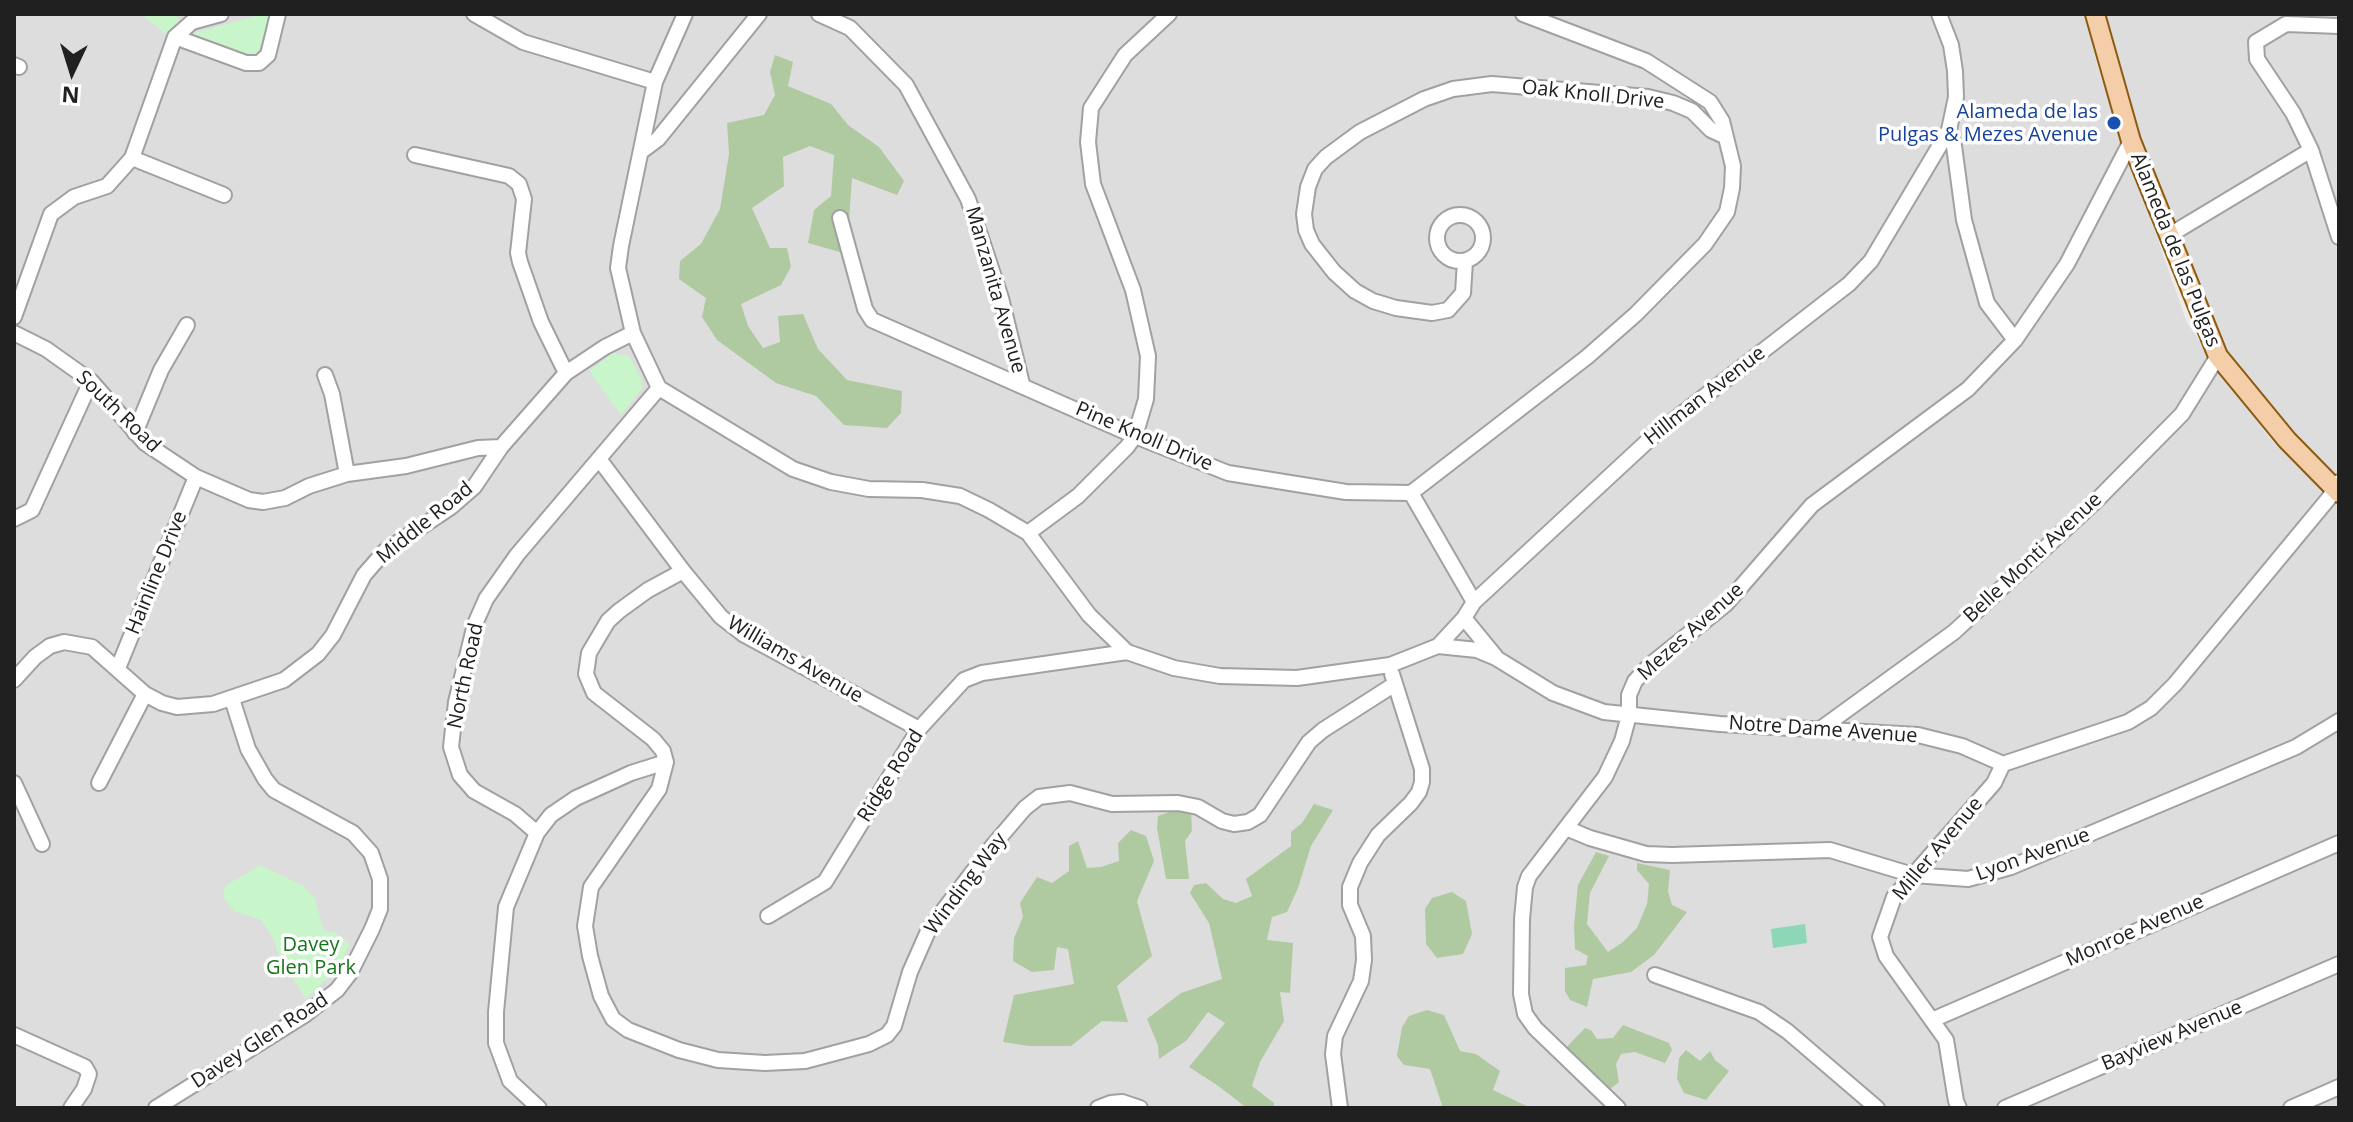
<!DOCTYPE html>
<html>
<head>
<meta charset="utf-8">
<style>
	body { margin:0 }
	#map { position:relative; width:2353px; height:1122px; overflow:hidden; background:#efece7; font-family:"Open Sans",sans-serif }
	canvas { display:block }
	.frame { position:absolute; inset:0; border:16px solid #202020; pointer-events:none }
	.north { position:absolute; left:32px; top:32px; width:80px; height:80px; -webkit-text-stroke:6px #fff; paint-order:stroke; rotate:184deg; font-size:22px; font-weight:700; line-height:32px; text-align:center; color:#202020 }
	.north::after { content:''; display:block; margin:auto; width:28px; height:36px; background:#202020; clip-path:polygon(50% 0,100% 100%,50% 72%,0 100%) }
</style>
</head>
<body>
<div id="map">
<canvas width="2353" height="1122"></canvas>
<div class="frame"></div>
<div class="north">N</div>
</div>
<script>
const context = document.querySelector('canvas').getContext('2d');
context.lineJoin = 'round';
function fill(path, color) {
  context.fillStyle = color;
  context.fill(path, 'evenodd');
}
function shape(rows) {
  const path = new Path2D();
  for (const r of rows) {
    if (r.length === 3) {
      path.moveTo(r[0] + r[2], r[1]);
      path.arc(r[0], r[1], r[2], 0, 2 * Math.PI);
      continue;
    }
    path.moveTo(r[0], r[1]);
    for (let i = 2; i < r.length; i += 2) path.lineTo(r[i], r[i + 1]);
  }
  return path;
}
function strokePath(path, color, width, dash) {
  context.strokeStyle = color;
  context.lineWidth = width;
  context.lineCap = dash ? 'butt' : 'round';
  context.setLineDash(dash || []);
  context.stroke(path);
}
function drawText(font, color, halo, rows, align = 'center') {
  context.font = font + ' "Open Sans",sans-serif';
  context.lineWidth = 7;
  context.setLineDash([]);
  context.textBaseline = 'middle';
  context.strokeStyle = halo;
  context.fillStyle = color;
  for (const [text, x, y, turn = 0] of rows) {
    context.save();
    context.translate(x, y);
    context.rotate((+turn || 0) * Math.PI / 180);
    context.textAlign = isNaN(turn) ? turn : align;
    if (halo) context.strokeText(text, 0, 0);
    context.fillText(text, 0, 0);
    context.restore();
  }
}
fill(shape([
	[14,14,2084,14,2099,71,2187,323,2267,435,2339,507,2339,1108,14,1108],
	[2103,14,2339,14,2339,477,2302,443,2220,348,2169,223,2119,72]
]), '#dedddd');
fill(shape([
	[775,55,793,62,788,86,831,104,848,125,879,147,904,181,897,195,852,178,849,221,853,242,843,253,808,243,814,210,831,196,834,155,810,146,783,157,784,186,752,208,770,248,787,248,791,267,781,285,741,304,748,326,763,348,780,342,778,316,803,314,818,349,847,380,902,391,901,413,887,428,844,425,816,396,776,383,717,340,702,317,706,298,679,279,680,261,701,244,720,209,729,154,727,123,764,115,775,95,770,72],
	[1314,804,1333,810,1311,846,1298,888,1287,912,1272,917,1267,940,1293,943,1290,993,1280,992,1284,1021,1260,1062,1252,1086,1274,1103,1274,1108,1247,1108,1217,1085,1189,1067,1225,1023,1208,1012,1187,1040,1159,1059,1158,1045,1147,1019,1181,993,1222,979,1209,923,1190,893,1194,885,1206,883,1223,899,1236,903,1252,896,1246,879,1291,846,1291,832,1302,823],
	[1172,811,1191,812,1192,831,1185,841,1189,879,1166,879,1157,828,1158,816],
	[1131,830,1146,836,1154,861,1137,901,1152,956,1117,986,1128,1022,1102,1021,1071,1046,1029,1046,1003,1042,1014,995,1074,984,1068,949,1057,947,1054,970,1032,972,1013,961,1014,938,1023,917,1020,903,1037,877,1052,883,1069,871,1069,846,1078,841,1087,868,1101,867,1119,861,1118,843],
	[1596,852,1609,856,1590,893,1587,924,1608,952,1623,942,1637,928,1647,904,1649,884,1637,870,1637,863,1670,870,1668,891,1672,905,1687,912,1654,955,1631,972,1593,979,1587,1007,1570,1000,1565,991,1565,968,1586,965,1588,956,1575,949,1574,926,1578,885],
	[1452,892,1466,901,1472,934,1463,954,1437,958,1426,944,1425,909,1432,898],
	[1427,1010,1444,1015,1460,1051,1476,1054,1500,1071,1493,1090,1531,1108,1443,1108,1430,1069,1404,1065,1397,1056,1402,1027,1409,1016],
	[1623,1025,1669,1043,1672,1050,1665,1063,1635,1052,1621,1054,1616,1064,1619,1082,1610,1089,1576,1064,1565,1049,1585,1028,1591,1030,1597,1039,1613,1038],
	[1686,1050,1700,1061,1710,1051,1715,1060,1729,1071,1706,1100,1684,1093,1677,1079,1679,1058]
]), '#afcaa0');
fill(shape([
	[141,14,173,14,194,33,263,14,272,14,255,60,167,35],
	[613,353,629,356,641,378,642,389,621,415,589,371],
	[260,865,303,886,315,899,324,931,335,932,350,944,337,969,306,999,279,958,274,939,261,920,234,911,223,897,225,886]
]), '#c9f5ca');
fill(shape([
	[1805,924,1807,943,1773,948,1771,929]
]), '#8dd6b6');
const minor = shape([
	[221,14,192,22,175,37,246,63,259,63,268,55,278,14],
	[474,14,523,42,655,82],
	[685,14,655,82,621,246,618,268,633,333,659,388,793,469,831,482,869,489,922,490,960,496,989,510,1028,533,1089,615,1127,652,1174,668,1220,676,1297,678,1390,665,1438,646,1477,650,1496,658,1553,693,1604,712,1720,724,1918,735,1962,746,2003,764,2128,722,2151,708,2175,684,2329,498,2339,482],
	[819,14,850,28,906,85,968,199,1001,298,1022,384],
	[1939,14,1951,45,1955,71,1956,97,1949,130,1954,146,1964,220,1987,303,2015,340],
	[2339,26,2286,24,2256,42,2257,59,2293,113,2311,150,2339,237],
	[14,65,19,67],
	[642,151,658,139,759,14],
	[415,155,509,176,519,184,524,199,518,253,520,262,541,322,566,373],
	[132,158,224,195],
	[1460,238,23],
	[840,218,865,309,872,320,1135,436,1228,473,1346,492,1411,493],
	[2168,236,2311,150],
	[1465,261,1463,293,1448,310,1432,313,1396,308,1373,301,1355,291,1334,272,1312,244,1306,230,1304,214,1308,187,1315,169,1326,157,1360,132,1424,99,1453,89,1492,84,1648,97,1673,103,1692,111,1711,130,1724,136],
	[14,317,51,214,74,197,107,186,132,158,175,37],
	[14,333,46,349,91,381,145,443,196,477,249,500,263,502,285,498,309,486,347,474,406,466,478,448,501,447],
	[325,375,332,394,347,474],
	[135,433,161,370,187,325],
	[599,459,683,571,721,617,743,634,919,729],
	[1411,493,1587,357,1636,314,1705,244,1727,212,1732,188,1733,166,1722,121,1710,102,1646,61,1523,14],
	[1411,493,1474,602],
	[14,519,32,510,91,381],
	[1028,533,1078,496,1127,447,1135,436,1146,399,1148,356,1133,290,1093,184,1088,142,1091,108,1125,55,1169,14],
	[683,571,648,590,619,611,608,621,589,653,586,674,594,693,653,739,663,751,666,762,659,789,591,887,585,926,590,956,601,996,613,1019,628,1030,679,1050,718,1060,765,1063,805,1061,869,1044,887,1035,894,1026,910,972,929,929,995,843,1025,808,1039,797,1070,793,1112,804,1178,803,1198,807,1222,821,1234,824,1248,822,1260,815,1309,742,1323,730,1395,684],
	[1464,618,1496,657],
	[1438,646,1464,618,1474,602,1652,437,1849,284,1871,261,1949,130],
	[118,668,196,477],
	[14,680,35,657,50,646,64,642,92,647,145,694,162,703,177,707,213,704,284,680,318,654,333,635,364,575,385,551,451,507,474,487,501,447,566,373,605,347,633,333],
	[1819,730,1954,632,2097,500,2182,414,2218,356],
	[14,783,42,844],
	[99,783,145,694],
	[1566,828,1590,838,1646,854,1672,855,1830,850,1913,875,1968,879,2011,867,2296,747,2339,721],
	[537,833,551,815,576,798,631,773,666,762],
	[768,916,825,882,919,729,964,680,982,673,1127,652],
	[1655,975,1759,1012,1787,1031,1877,1108],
	[1932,1020,2339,843],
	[14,1035,85,1067,89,1074,84,1089,71,1108],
	[156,1108,306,1014,337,990,350,973,372,929,380,909,380,879,371,853,353,833,274,790,265,779,248,749,232,699],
	[539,1108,510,1081,496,1043,496,1012,506,907,537,833,515,814,474,791,460,775,451,747,456,702,475,624,486,599,517,555,659,388],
	[1098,1108,1111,1103,1122,1102,1140,1108],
	[1340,1108,1333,1054,1335,1036,1361,981,1364,960,1363,936,1350,905,1350,887,1360,863,1378,835,1411,803,1419,792,1422,782,1422,769,1392,674],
	[1618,1108,1535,1028,1525,1014,1521,994,1522,919,1525,887,1529,876,1605,777,1622,741,1629,715,1629,695,1635,681,1650,665,1726,604,1812,505,1968,389,2015,340,2067,264,2131,141],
	[1959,1108,1956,1101,1946,1040,1886,956,1880,937,1894,897,1994,783,2003,764],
	[2005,1108,2339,964],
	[2291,1108,2339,1087]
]);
const major = shape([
	[2095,14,2131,141,2218,356,2287,440,2339,493]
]);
strokePath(minor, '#a1a1a1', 18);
strokePath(major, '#8d5b0f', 22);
strokePath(minor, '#fff', 14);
strokePath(major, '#f3cea8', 18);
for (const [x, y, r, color] of [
	[2114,123,8,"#1a4fb4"]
]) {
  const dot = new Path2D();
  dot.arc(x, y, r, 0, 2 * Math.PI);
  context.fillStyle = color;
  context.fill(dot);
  strokePath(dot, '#fff', 3);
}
drawText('20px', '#202020', '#fff', [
	["Oak Knoll Drive",1593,95,6],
	["Alameda de las Pulgas",2175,250,68],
	["Manzanita Avenue",995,290,74],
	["Hillman Avenue",1705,396,-38],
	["South Road",118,412,44],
	["Pine Knoll Drive",1144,437,23],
	["Middle Road",425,523,-39],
	["Belle Monti Avenue",2033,558,-43],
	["Hainline Drive",157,573,-68],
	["Mezes Avenue",1691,632,-42],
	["Williams Avenue",795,660,30],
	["North Road",466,676,-78],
	["Notre Dame Avenue",1823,730,4],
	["Ridge Road",891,776,-58],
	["Miller Avenue",1938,849,-50],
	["Lyon Avenue",2033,855,-20],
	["Winding Way",966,884,-53],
	["Monroe Avenue",2135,931,-24],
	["Bayview Avenue",2172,1036,-23],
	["Davey Glen Road",260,1041,-33]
]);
drawText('20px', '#164399', '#fff', [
	["Alameda de las",2098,112],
	["Pulgas & Mezes Avenue",2098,135]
], 'right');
drawText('20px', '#167519', '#fff', [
	["Davey",311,945],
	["Glen Park",311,968]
]);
</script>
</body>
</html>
